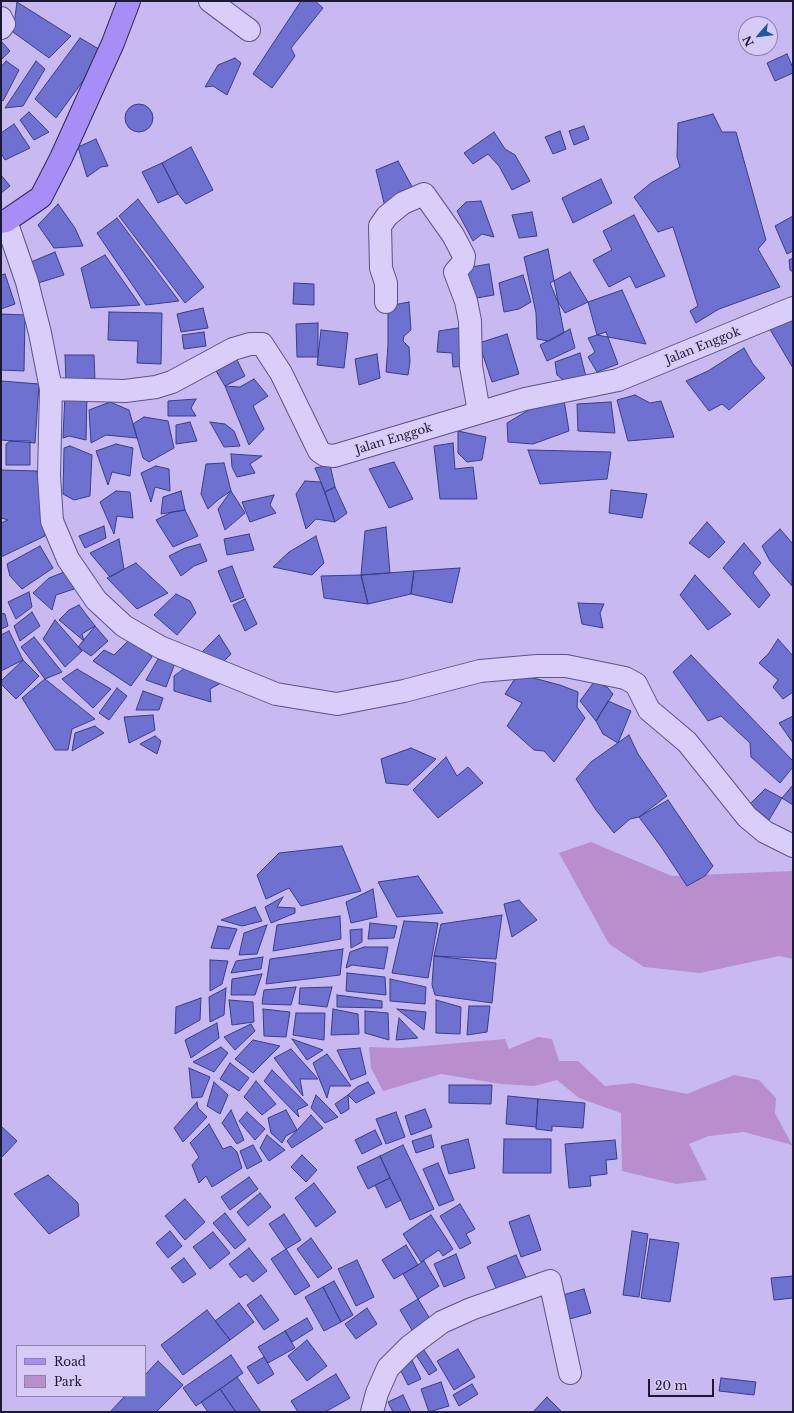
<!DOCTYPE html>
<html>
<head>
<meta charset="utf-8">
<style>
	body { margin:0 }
	#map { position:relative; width:794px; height:1413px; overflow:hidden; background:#c8baf0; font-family:"Libre Baskerville",serif }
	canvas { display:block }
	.frame { position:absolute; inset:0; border:2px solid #1b1a35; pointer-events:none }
	.legend { position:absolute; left:16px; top:1345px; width:130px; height:52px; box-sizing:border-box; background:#d6caf7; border:1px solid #8b84a9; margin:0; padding:5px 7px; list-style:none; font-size:12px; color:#1b1a35 }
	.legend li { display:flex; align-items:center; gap:8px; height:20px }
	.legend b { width:20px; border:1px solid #8b84a9 }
	.north { position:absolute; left:738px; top:16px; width:40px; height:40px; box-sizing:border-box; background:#d6caf7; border:1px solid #8b84a9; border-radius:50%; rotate:242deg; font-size:11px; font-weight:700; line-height:16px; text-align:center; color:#1b1a35 }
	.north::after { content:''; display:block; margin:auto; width:14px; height:18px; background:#215899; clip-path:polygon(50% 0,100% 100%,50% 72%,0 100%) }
	.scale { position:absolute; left:648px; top:1379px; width:66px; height:18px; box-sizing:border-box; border:2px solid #1b1a35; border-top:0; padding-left:5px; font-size:12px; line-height:14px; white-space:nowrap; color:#1b1a35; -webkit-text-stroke:3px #d6caf7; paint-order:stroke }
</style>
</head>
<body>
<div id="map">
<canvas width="794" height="1413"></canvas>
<div class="frame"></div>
<ul class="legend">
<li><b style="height:5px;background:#a78ef6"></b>Road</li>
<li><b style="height:11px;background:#b88ecd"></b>Park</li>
</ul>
<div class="north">N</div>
<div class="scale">20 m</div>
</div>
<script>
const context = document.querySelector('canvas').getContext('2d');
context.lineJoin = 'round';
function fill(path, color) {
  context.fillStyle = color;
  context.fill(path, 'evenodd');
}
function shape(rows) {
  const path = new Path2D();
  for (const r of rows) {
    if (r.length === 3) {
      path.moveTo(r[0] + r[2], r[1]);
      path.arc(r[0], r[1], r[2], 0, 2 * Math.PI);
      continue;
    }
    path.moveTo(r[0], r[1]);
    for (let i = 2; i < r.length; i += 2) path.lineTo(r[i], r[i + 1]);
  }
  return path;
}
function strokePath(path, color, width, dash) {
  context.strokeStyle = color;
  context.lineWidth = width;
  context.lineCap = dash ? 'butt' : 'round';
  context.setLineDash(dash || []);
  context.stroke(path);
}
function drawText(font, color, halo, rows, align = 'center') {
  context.font = font + ' "Libre Baskerville",serif';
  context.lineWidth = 3;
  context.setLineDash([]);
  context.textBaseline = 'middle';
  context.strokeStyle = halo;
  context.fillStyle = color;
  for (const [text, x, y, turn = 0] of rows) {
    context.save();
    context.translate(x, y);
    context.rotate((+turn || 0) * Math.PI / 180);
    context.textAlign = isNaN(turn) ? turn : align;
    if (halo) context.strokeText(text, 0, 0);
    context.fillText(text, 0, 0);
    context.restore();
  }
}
fill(shape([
	[591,842,672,876,793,871,793,959,779,956,700,973,644,967,609,944,559,853],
	[538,1037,552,1039,559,1061,578,1061,605,1086,633,1083,687,1094,734,1075,759,1080,776,1098,775,1113,792,1145,744,1132,709,1136,689,1144,707,1180,676,1184,622,1171,621,1113,579,1098,557,1080,534,1086,501,1084,441,1074,383,1091,371,1068,369,1047,401,1048,505,1039,509,1049]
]), '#b88ecd');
const building = shape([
	[301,1,315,1,323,8,291,48,295,56,272,88,253,74,301,1],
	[17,2,71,36,49,58,13,32,17,2],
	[80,38,104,52,56,118,35,99,80,38],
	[1,41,10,51,1,60,1,41],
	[787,54,793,68,793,73,775,81,767,63,787,54],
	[235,58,241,63,227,95,213,86,205,87,218,65,235,58],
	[6,61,19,70,3,101,1,99,1,67,6,61],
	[36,61,45,69,23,106,5,108,36,61],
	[139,118,14],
	[29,112,49,132,34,140,20,120,29,112],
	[713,114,722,132,736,132,766,240,758,249,780,287,719,309,696,323,690,311,698,306,673,227,658,232,634,197,651,183,680,167,677,157,678,123,713,114],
	[14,124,30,148,5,160,1,153,1,133,14,124],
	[584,126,589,139,574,145,569,131,584,126],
	[560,131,566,149,553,154,545,137,560,131],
	[494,132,505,149,515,155,530,181,512,190,499,166,488,154,473,164,464,153,494,132],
	[96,139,108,166,101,167,87,177,78,147,96,139],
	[191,147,213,190,186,204,178,194,162,163,191,147],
	[398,161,415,192,385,207,376,170,398,161],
	[162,163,178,194,158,203,142,172,162,163],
	[1,175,10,186,1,193,1,175],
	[601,179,612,203,573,223,562,198,601,179],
	[138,199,204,287,185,303,119,216,138,199],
	[481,201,494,237,482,234,473,241,457,211,466,202,481,201],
	[58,204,75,228,83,246,54,248,38,225,58,204],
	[532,212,537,236,519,238,512,215,532,212],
	[634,215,665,276,636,288,630,276,609,287,593,260,612,250,603,231,634,215],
	[793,216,793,251,787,254,775,226,793,216],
	[117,218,179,301,146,305,97,233,117,218],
	[548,249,564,333,549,341,537,339,536,313,524,257,548,249],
	[55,252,64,275,38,283,31,262,55,252],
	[105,255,140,305,91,308,81,268,105,255],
	[793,258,793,272,790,270,789,260,793,258],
	[489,264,494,295,471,299,466,268,489,264],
	[570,272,588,302,565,313,557,300,550,283,570,272],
	[5,274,15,304,1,309,1,275,5,274],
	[523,275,531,302,519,309,504,312,499,283,523,275],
	[294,283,314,284,314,305,293,304,294,283],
	[622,290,646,344,597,335,588,302,622,290],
	[409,302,411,330,404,336,403,341,409,347,410,362,408,375,386,372,388,345,388,306,409,302],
	[203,308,208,328,181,332,177,314,203,308],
	[109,312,162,313,161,364,137,363,138,341,108,340,109,312],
	[1,314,25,315,24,371,1,370,1,314],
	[793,320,793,368,768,326,793,320],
	[318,323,318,357,297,357,296,324,318,323],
	[464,327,467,366,453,367,452,353,437,352,439,331,464,327],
	[570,329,575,348,547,361,540,345,570,329],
	[321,330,348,333,344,368,317,365,321,330],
	[204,332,206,346,184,349,182,335,204,332],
	[606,332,618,364,597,372,588,357,595,352,588,338,606,332],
	[507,334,519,374,492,382,479,343,507,334],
	[744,348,753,364,765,378,729,410,722,404,709,411,686,381,708,371,744,348],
	[580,353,586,377,566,382,557,375,555,362,580,353],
	[377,354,380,378,359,385,355,359,377,354],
	[65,355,94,355,95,380,66,381,65,355],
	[237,360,245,376,225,386,216,371,237,360],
	[254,379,268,396,253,406,264,429,249,445,225,386,240,387,254,379],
	[1,381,39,384,35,443,1,440,1,381],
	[65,394,87,394,86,440,69,436,63,438,65,394],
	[635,395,650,403,661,401,674,437,628,441,617,400,635,395],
	[196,399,191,408,196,416,168,416,168,401,196,399],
	[564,400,569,431,533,444,508,442,507,423,532,408,564,400],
	[110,402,129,410,137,438,106,435,91,443,89,410,110,402],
	[611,402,615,433,578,431,577,404,611,402],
	[144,417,168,421,174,448,149,462,143,458,133,424,144,417],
	[190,422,197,441,176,444,176,425,190,422],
	[210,422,225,424,234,431,240,446,224,447,210,422],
	[458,431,486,437,482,460,467,462,458,453,458,431],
	[10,441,30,441,30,465,6,465,6,444,10,441],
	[453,443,455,469,473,467,477,499,440,499,434,446,453,443],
	[116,444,133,448,130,476,112,472,108,485,96,451,116,444],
	[70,446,92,455,90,496,74,500,63,494,64,448,70,446],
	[528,450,611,452,607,479,540,484,528,450],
	[231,454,262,456,250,464,255,473,237,477,232,467,231,454],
	[394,462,413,499,389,508,369,469,394,462],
	[224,463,231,491,219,499,208,509,201,494,206,464,224,463],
	[330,465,335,487,325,492,315,468,330,465],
	[156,466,169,469,170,491,155,487,151,502,141,473,156,466],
	[1,470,37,471,45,536,1,557,1,523,8,520,1,518,1,470],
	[305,481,321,482,335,522,316,519,306,529,296,494,305,481],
	[335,487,347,513,335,522,325,492,335,487],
	[611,490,647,494,642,518,609,513,611,490],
	[116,491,130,492,133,518,117,516,114,534,100,502,116,491],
	[181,491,185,510,161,514,163,497,181,491],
	[231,491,245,513,225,530,218,509,231,491],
	[274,495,270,505,276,513,250,522,242,502,274,495],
	[185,510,198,536,173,547,156,520,172,512,185,510],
	[707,522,725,542,709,558,689,543,707,522],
	[104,526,106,538,85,548,79,536,104,526],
	[386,527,390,573,361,575,365,531,386,527],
	[780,529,793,544,792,586,770,561,762,546,780,529],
	[249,534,254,550,227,555,224,539,249,534],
	[316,536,324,563,312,575,273,567,289,552,316,536],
	[119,539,124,569,110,577,90,553,119,539],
	[744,543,761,563,753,573,770,595,759,608,723,568,744,543],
	[200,544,207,561,194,566,181,576,169,556,185,548,200,544],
	[40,546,53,568,22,589,10,576,7,564,40,546],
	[136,563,168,593,137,609,107,578,136,563],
	[232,566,244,597,231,602,218,571,232,566],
	[460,568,452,603,411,594,414,571,460,568],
	[67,571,74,589,56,595,52,610,33,593,49,578,67,571],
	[414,571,411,594,368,604,361,575,414,571],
	[361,575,368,604,324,598,321,576,361,575],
	[695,575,731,614,708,630,680,595,695,575],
	[29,592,32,607,16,619,8,602,29,592],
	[176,594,190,601,196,613,177,635,154,615,176,594],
	[245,599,257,624,245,631,233,605,245,599],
	[578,603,604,604,600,613,603,628,582,624,578,603],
	[79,605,95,626,82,634,84,641,59,620,69,610,79,605],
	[32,612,40,626,20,641,14,626,32,612],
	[1,613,5,614,8,626,1,629,1,613],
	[55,620,82,651,65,667,43,639,55,620],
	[95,626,108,641,91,656,78,647,95,626],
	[9,631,23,660,1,671,1,635,9,631],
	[219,635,231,654,222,663,200,654,219,635],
	[34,637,62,672,45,679,21,647,34,637],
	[131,638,152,657,131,686,93,661,104,650,114,655,131,638],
	[778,639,793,656,793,692,783,699,773,687,778,680,759,663,769,653,778,639],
	[691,655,793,761,793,767,780,783,751,757,750,743,721,716,708,721,673,672,691,655],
	[158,659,175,663,166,687,146,680,158,659],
	[23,660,39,676,16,699,1,684,1,681,23,660],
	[185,668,221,683,210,689,211,702,174,691,174,676,185,668],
	[77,669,111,689,93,708,62,679,77,669],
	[518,674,560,685,578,692,577,707,585,718,554,762,544,751,534,750,507,726,522,703,505,694,518,674],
	[45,679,95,719,72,729,68,750,55,750,22,698,45,679],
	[594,682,607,687,613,694,596,721,580,701,594,682],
	[117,688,127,696,109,720,99,713,117,688],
	[143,691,163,698,159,710,136,710,143,691],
	[608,701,631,711,618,743,603,734,596,721,608,701],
	[153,715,155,730,129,743,124,717,153,715],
	[793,716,793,743,779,723,793,716],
	[95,726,104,733,72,751,75,733,95,726],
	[629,735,638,754,667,796,639,817,630,819,614,833,596,810,576,779,591,762,629,735],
	[155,736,161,741,157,754,140,744,155,736],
	[411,748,436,759,408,785,386,783,381,759,411,748],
	[446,757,457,776,468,767,483,783,438,818,413,790,446,757],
	[793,785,793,805,782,798,793,785],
	[765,789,782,798,769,820,750,804,765,789],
	[668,800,713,866,705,876,687,886,662,848,639,817,668,800],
	[342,846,361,891,301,906,289,888,266,899,257,875,279,853,342,846],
	[418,876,443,913,397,917,378,882,418,876],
	[373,889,377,917,351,923,346,902,373,889],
	[283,897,277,907,295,908,295,913,271,923,265,907,283,897],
	[519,900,537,920,512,937,504,904,519,900],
	[255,907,262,921,242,926,221,920,255,907],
	[502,915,496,959,434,956,441,924,502,915],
	[340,916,341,939,273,951,277,925,340,916],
	[404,921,438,923,428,978,392,973,404,921],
	[370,923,397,926,394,938,368,939,370,923],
	[267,925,257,954,239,955,244,933,267,925],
	[218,926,237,929,229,949,211,948,218,926],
	[362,929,362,942,351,948,350,930,362,929],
	[364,947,388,947,384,969,352,965,346,968,350,952,364,947],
	[343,949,340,975,266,984,270,959,343,949],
	[434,956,496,963,492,1003,435,995,432,985,434,956],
	[263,957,261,969,231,973,236,961,263,957],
	[210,960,228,961,222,984,210,991,210,960],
	[347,973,385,977,386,995,346,991,347,973],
	[262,974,255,995,231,995,232,979,262,974],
	[390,979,426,987,425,1004,390,1001,390,979],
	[296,987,291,1005,262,1004,264,990,296,987],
	[332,987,327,1007,299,1004,300,988,332,987],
	[226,988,224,1015,210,1022,209,997,226,988],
	[337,995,382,1001,382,1008,337,1007,337,995],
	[201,998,200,1020,175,1034,176,1007,201,998],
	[229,1000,253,1002,254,1022,232,1025,229,1000],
	[436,1000,461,1007,460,1034,436,1033,436,1000],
	[469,1006,490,1006,487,1032,467,1035,469,1006],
	[263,1009,290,1012,286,1037,264,1036,263,1009],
	[333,1009,358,1014,359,1034,331,1035,333,1009],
	[397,1009,426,1012,424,1030,397,1009],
	[365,1011,388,1013,389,1040,365,1033,365,1011],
	[296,1013,325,1013,324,1040,293,1035,296,1013],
	[399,1018,418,1038,396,1040,399,1018],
	[217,1023,219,1038,191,1058,185,1040,217,1023],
	[251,1024,255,1031,235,1050,224,1037,251,1024],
	[292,1039,323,1050,307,1060,292,1039],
	[253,1040,280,1046,253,1073,235,1059,253,1040],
	[221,1047,228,1053,214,1072,193,1062,221,1047],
	[360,1048,366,1074,351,1080,337,1050,360,1048],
	[291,1049,318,1079,300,1079,303,1096,274,1058,291,1049],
	[327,1054,351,1086,330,1086,327,1098,313,1063,327,1054],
	[230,1063,249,1078,239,1091,220,1079,230,1063],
	[189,1068,210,1077,202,1097,192,1098,189,1068],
	[272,1070,308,1105,297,1110,299,1117,264,1081,272,1070],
	[256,1081,276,1104,262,1115,244,1097,256,1081],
	[214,1082,228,1095,220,1114,207,1106,214,1082],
	[368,1082,375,1093,356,1103,348,1095,357,1087,368,1082],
	[449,1085,492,1085,491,1104,449,1103,449,1085],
	[316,1095,338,1117,325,1123,311,1108,316,1095],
	[348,1095,349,1109,341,1114,335,1104,348,1095],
	[508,1096,538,1099,536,1127,506,1124,508,1096],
	[538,1099,585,1103,583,1128,552,1126,552,1131,536,1129,538,1099],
	[197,1102,198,1108,207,1117,183,1142,174,1128,197,1102],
	[425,1109,432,1127,411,1135,405,1116,425,1109],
	[231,1110,244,1140,237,1144,222,1123,231,1110],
	[286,1110,297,1130,286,1136,282,1143,271,1133,268,1118,286,1110],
	[247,1112,265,1129,255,1140,239,1121,247,1112],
	[396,1112,405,1137,386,1144,376,1119,396,1112],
	[311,1115,323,1128,292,1148,287,1141,311,1115],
	[209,1124,223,1149,231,1146,237,1152,242,1168,212,1187,206,1176,199,1183,192,1165,199,1157,190,1143,209,1124],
	[1,1126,17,1141,2,1157,1,1156,1,1126],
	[375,1130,382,1144,362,1154,355,1140,375,1130],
	[267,1135,285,1150,269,1161,260,1148,267,1135],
	[431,1135,434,1147,416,1153,412,1141,431,1135],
	[468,1139,475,1168,449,1174,441,1146,468,1139],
	[504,1139,551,1139,551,1173,503,1173,504,1139],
	[615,1140,617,1159,606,1160,607,1174,590,1176,591,1186,569,1188,565,1144,615,1140],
	[253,1145,262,1161,247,1169,240,1151,253,1145],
	[403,1145,434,1209,410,1220,380,1156,403,1145],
	[302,1155,317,1170,306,1182,291,1167,302,1155],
	[380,1156,390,1178,368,1189,357,1167,380,1156],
	[438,1163,454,1200,439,1206,423,1169,438,1163],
	[48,1175,78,1203,79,1216,49,1234,14,1194,48,1175],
	[249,1177,258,1189,230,1210,221,1197,249,1177],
	[390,1178,401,1200,386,1208,375,1185,390,1178],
	[314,1183,336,1212,316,1227,295,1198,314,1183],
	[260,1193,271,1207,248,1226,237,1212,260,1193],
	[185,1199,205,1222,185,1240,165,1216,185,1199],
	[460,1204,475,1229,466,1234,471,1243,460,1249,440,1216,460,1204],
	[225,1213,246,1240,235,1249,213,1223,225,1213],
	[284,1214,301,1240,286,1249,269,1224,284,1214],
	[431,1215,453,1249,443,1256,439,1250,421,1262,403,1234,431,1215],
	[529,1215,541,1250,521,1257,509,1222,529,1215],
	[170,1231,182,1246,168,1258,156,1243,170,1231],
	[632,1231,648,1234,639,1297,623,1295,632,1231],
	[213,1232,230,1253,210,1269,193,1247,213,1232],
	[311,1238,332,1268,318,1278,297,1249,311,1238],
	[650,1239,679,1243,670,1302,641,1298,650,1239],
	[406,1245,418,1265,394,1279,382,1260,406,1245],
	[249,1248,267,1271,253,1282,246,1274,240,1278,229,1264,249,1248],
	[286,1249,310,1286,295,1295,271,1259,286,1249],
	[456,1254,465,1278,444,1287,434,1264,456,1254],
	[516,1255,527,1280,498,1293,487,1267,516,1255],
	[184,1258,196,1274,183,1283,171,1268,184,1258],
	[357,1260,374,1297,356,1306,338,1269,357,1260],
	[424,1261,439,1286,418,1299,403,1274,424,1261],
	[793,1276,793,1298,774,1300,771,1278,793,1276],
	[334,1281,353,1315,341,1322,323,1287,334,1281],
	[323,1287,341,1322,324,1331,305,1297,323,1287],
	[584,1289,591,1313,566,1320,559,1296,584,1289],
	[261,1295,279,1320,264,1330,247,1305,261,1295],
	[418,1299,433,1324,415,1335,400,1310,418,1299],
	[239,1303,254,1322,230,1340,215,1321,239,1303],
	[367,1308,377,1324,356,1339,345,1324,367,1308],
	[207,1310,230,1340,183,1375,161,1345,207,1310],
	[307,1318,313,1329,292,1342,285,1331,307,1318],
	[285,1331,295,1348,268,1363,258,1347,285,1331],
	[307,1340,327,1366,307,1381,288,1356,307,1340],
	[458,1349,475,1377,454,1390,437,1361,458,1349],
	[424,1350,437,1370,429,1375,416,1355,424,1350],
	[231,1355,243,1373,196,1406,183,1388,231,1355],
	[410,1356,421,1379,408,1385,397,1363,410,1356],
	[264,1357,274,1374,258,1384,247,1367,264,1357],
	[158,1361,183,1385,156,1412,110,1412,125,1396,145,1396,145,1375,158,1361],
	[336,1374,350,1398,325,1412,298,1412,291,1401,336,1374],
	[237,1377,261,1412,236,1412,220,1389,237,1377],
	[721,1378,756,1382,754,1395,719,1391,721,1378],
	[441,1382,449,1406,429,1412,421,1389,441,1382],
	[472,1384,478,1394,459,1406,453,1395,472,1384],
	[220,1389,236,1412,208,1412,201,1402,220,1389],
	[403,1395,411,1412,393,1412,388,1402,403,1395],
	[547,1397,562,1412,533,1412,547,1397]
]);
fill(building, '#6e71d0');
strokePath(building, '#393d87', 1);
const minor = shape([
	[210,1,249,30],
	[1,18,4,24,1,28],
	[6,221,27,282,40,333,51,389,49,476,52,521,68,559,96,600,124,626,160,647,276,694,337,704,404,691,480,671,537,666,566,666,625,678,636,684,649,710,687,742,747,817,765,832,793,846],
	[386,302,386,283,381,268,380,226,387,216,403,203,424,194,453,235,464,256,463,263,455,272,466,301,470,321,471,366,479,412],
	[51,389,125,391,156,387,172,382,233,349,250,344,262,344,281,373,319,451,325,455,334,456,525,399,618,380,793,308],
	[372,1412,377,1393,388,1368,410,1346,442,1322,471,1309,550,1281,570,1373]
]);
const major = shape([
	[1,222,6,221,41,197,61,158,113,43,129,1]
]);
strokePath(minor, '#585487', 24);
strokePath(major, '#2a2954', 24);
strokePath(minor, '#d9cdfa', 22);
strokePath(major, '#a78ef6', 22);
drawText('12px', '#1b1a35', '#d6caf7', [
	["Jalan Enggok",703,346,-22],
	["Jalan Enggok",394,439,-17]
]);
</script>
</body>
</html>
